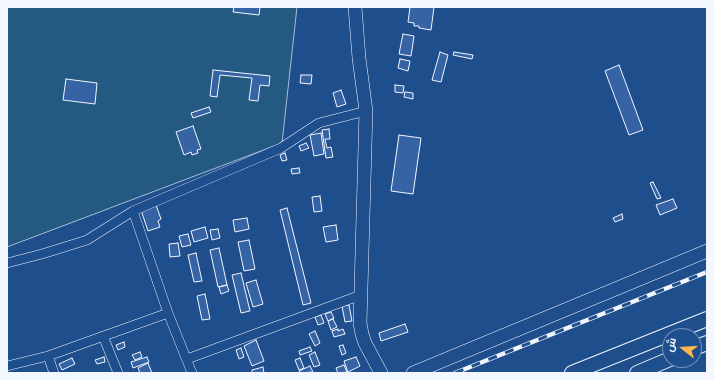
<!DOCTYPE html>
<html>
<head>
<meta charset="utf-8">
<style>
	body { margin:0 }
	#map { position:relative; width:714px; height:380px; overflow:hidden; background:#1f4e8c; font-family:"Nunito Sans",Cairo,sans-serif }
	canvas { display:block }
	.frame { position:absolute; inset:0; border:8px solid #f2f6ff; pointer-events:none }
	.north { position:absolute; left:662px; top:328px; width:40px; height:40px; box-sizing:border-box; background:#1f4e8c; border:1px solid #7391ba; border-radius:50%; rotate:287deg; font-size:11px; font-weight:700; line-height:16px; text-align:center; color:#f2f6ff }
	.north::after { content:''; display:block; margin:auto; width:14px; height:18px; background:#ffb74d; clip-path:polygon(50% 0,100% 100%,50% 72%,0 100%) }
</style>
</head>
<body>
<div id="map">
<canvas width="714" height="380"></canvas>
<div class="frame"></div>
<div class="north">ش</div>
</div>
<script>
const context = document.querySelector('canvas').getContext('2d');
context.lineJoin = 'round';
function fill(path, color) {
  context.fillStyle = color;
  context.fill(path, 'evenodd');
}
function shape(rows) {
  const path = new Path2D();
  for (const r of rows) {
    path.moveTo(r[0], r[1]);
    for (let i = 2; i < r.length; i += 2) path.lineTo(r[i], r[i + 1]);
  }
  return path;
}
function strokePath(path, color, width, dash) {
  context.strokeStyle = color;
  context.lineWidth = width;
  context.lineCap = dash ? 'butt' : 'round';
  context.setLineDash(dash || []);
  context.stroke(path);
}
const green = shape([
	[7,7,297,7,282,143,7,247,7,7]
]);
fill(green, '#245a82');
strokePath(green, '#a8bbd7', 1);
const building = shape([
	[234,7,260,7,259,15,233,12,234,7],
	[410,7,434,7,431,30,419,28,419,26,414,26,414,23,408,22,410,7],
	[403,34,414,36,411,56,399,54,403,34],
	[440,52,448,55,441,82,432,80,440,52],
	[454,52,473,55,472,59,453,55,454,52],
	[400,59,410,61,408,71,398,68,400,59],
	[619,65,643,130,629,135,605,71,619,65],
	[213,70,270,76,269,86,260,85,258,101,249,100,252,78,220,75,217,97,210,96,213,70],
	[301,75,312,75,311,84,300,83,301,75],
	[66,79,97,83,95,104,63,100,66,79],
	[395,85,404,86,403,93,395,92,395,85],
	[341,90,346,104,337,107,333,93,341,90],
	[405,92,413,93,413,99,404,97,405,92],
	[209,107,211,112,193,118,191,113,209,107],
	[193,126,201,149,197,150,198,153,192,155,191,152,184,155,176,132,193,126],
	[329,129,330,139,325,139,327,148,331,147,333,157,326,158,322,130,329,129],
	[321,133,324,154,314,156,310,135,321,133],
	[399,135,421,138,413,194,391,191,399,135],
	[306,143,309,148,301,151,299,146,306,143],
	[285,153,287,160,282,161,280,155,285,153],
	[299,168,300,173,292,174,291,169,299,168],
	[653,182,661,198,657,199,650,183,653,182],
	[320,196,322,211,314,212,312,197,320,196],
	[673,199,677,208,660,215,656,205,673,199],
	[156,205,161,219,158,221,160,227,148,231,141,210,156,205],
	[287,208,311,303,303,305,280,210,287,208],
	[622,214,623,219,615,222,613,218,622,214],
	[247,218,249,229,235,232,233,220,247,218],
	[336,225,338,240,326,242,323,227,336,225],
	[205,227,208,238,194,242,191,231,205,227],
	[218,229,220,238,212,240,210,230,218,229],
	[188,234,191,245,182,247,179,236,188,234],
	[249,240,255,269,244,271,238,242,249,240],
	[178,243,180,256,170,257,169,244,178,243],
	[219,248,227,285,218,287,210,250,219,248],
	[196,253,202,281,194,282,188,255,196,253],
	[241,273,250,311,241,313,232,275,241,273],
	[256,280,263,304,253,307,246,283,256,280],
	[227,285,229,291,221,294,219,287,227,285],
	[205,294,210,319,202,320,197,296,205,294],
	[349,305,352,321,345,322,342,306,349,305],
	[331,312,334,318,328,321,325,314,331,312],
	[321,315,324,323,318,325,315,317,321,315],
	[333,319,337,327,331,330,328,321,333,319],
	[405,324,408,332,381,341,379,333,405,324],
	[338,329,338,331,343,329,345,334,334,337,332,331,338,329],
	[315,331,320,343,315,346,309,334,315,331],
	[256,340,264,361,252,366,244,346,256,340],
	[124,342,125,347,118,350,116,345,124,342],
	[343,345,346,353,342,355,339,346,343,345],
	[310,347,312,351,300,355,299,351,310,347],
	[241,348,244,357,239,359,236,350,241,348],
	[140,352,142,357,135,360,132,355,140,352],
	[315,352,320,365,314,367,309,355,315,352],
	[104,357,105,362,97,364,95,360,104,357],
	[147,357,149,362,133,368,131,362,147,357],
	[356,357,360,366,348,372,344,361,356,357],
	[72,358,75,364,62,370,59,364,72,358],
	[300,358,304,368,299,370,295,360,300,358],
	[148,363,152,373,140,373,138,368,148,363],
	[344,365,347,372,338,373,336,368,344,365],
	[310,366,313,372,300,373,299,371,310,366],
	[263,367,264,373,252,373,252,370,263,367]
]);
fill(building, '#3563a3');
strokePath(building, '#f2f6ff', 1);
const street = shape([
	[133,211,168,313,192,373],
	[7,263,42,254,87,240,133,211,281,148,319,123,366,111],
	[103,336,118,373],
	[48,356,54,373],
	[187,359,361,295],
	[7,366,48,356,168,313]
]);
const secondary = shape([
	[355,7,359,58,366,111,360,323,362,334,365,343,381,373],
	[413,373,707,251]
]);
const primary = shape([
	[694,348,707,343],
	[572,373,707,319],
	[637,373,670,359]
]);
strokePath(street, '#f2f6ff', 10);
strokePath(secondary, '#f2f6ff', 14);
strokePath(primary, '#f2f6ff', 16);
strokePath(street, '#1f4e8c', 9);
strokePath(secondary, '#1f4e8c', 13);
strokePath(primary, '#1f4e8c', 14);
const rail = shape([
	[455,373,707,272]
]);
strokePath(rail, '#f2f6ff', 4.5);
strokePath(rail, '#1f4e8c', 3, [9]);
</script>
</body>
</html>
